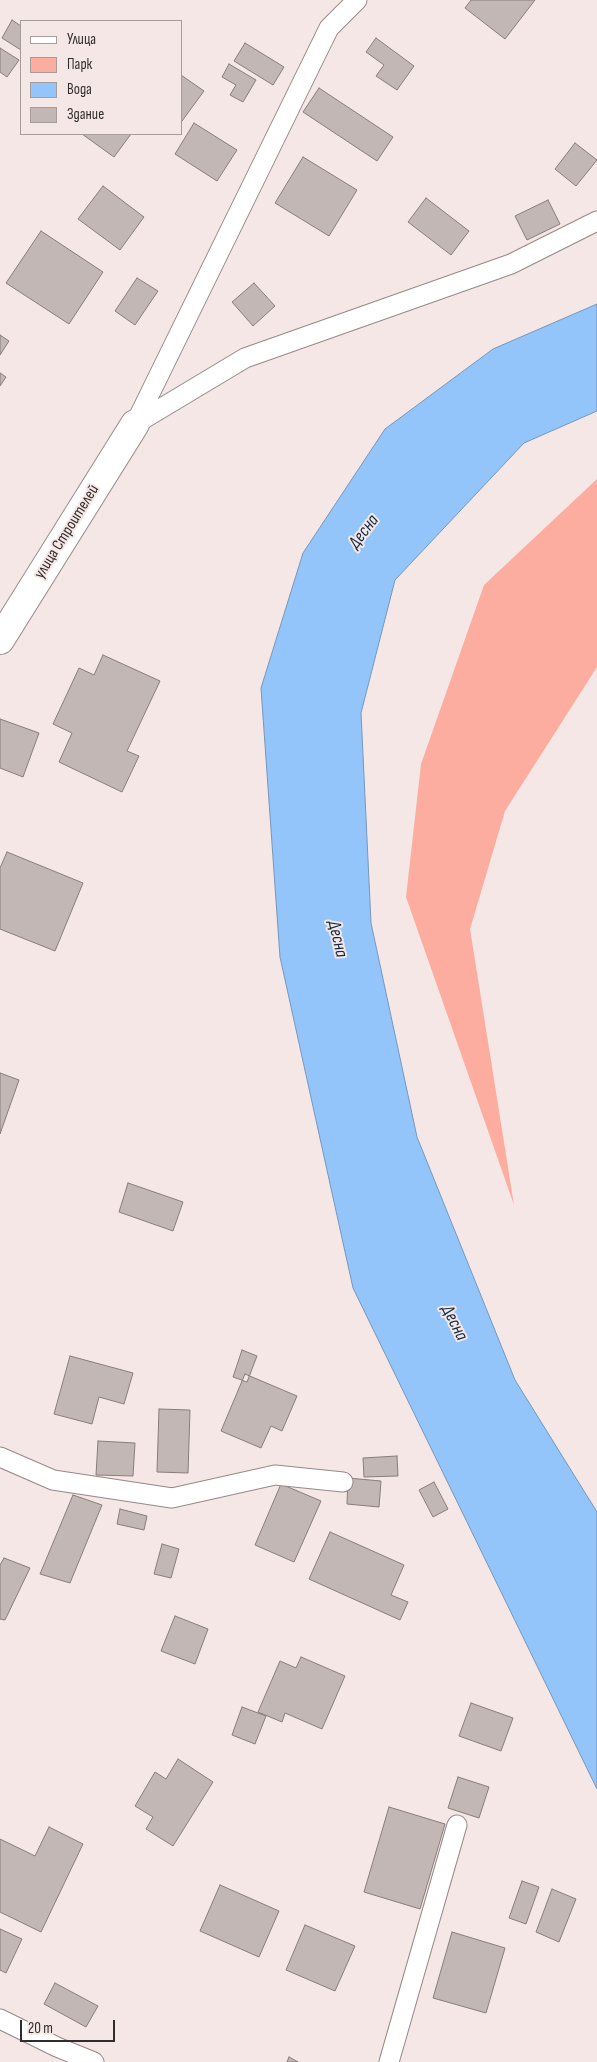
<!DOCTYPE html>
<html>
<head>
<meta charset="utf-8">
<style>
	body { margin:0 }
	#map { position:relative; width:597px; height:2062px; overflow:hidden; background:#f4e7e5; font-family:"Sofia Sans Condensed",sans-serif }
	canvas { display:block }
	.legend { position:absolute; left:20px; top:20px; width:162px; height:115px; box-sizing:border-box; background:#f4e7e5; border:1px solid #a69d9b; margin:0; padding:6px 9px; list-style:none; font-size:15px; color:#322d2c }
	.legend li { display:flex; align-items:center; gap:10px; height:25px }
	.legend b { width:25px; border:1px solid #a69d9b }
	.scale { position:absolute; left:20px; top:2020px; width:95px; height:22px; box-sizing:border-box; border:2px solid #322d2c; border-top:0; padding-left:6px; font-size:15px; line-height:18px; white-space:nowrap; color:#322d2c; -webkit-text-stroke:4px #f4e7e5; paint-order:stroke }
</style>
</head>
<body>
<div id="map">
<canvas width="597" height="2062"></canvas>
<ul class="legend">
<li><b style="height:6px;background:#fff"></b>Улица</li>
<li><b style="height:14px;background:#fcad9f"></b>Парк</li>
<li><b style="height:14px;background:#93c4fa"></b>Вода</li>
<li><b style="height:14px;background:#c3b7b5"></b>Здание</li>
</ul>
<div class="scale">20 m</div>
</div>
<script>
const context = document.querySelector('canvas').getContext('2d');
context.lineJoin = 'round';
function fill(path, color) {
  context.fillStyle = color;
  context.fill(path, 'evenodd');
}
function shape(rows) {
  const path = new Path2D();
  for (const r of rows) {
    path.moveTo(r[0], r[1]);
    for (let i = 2; i < r.length; i += 2) path.lineTo(r[i], r[i + 1]);
  }
  return path;
}
function strokePath(path, color, width, dash) {
  context.strokeStyle = color;
  context.lineWidth = width;
  context.lineCap = dash ? 'butt' : 'round';
  context.setLineDash(dash || []);
  context.stroke(path);
}
function drawText(font, color, halo, rows, align = 'center') {
  context.font = font + ' "Sofia Sans Condensed",sans-serif';
  context.lineWidth = 4;
  context.setLineDash([]);
  context.textBaseline = 'middle';
  context.strokeStyle = halo;
  context.fillStyle = color;
  for (const [text, x, y, turn = 0] of rows) {
    context.save();
    context.translate(x, y);
    context.rotate((+turn || 0) * Math.PI / 180);
    context.textAlign = isNaN(turn) ? turn : align;
    if (halo) context.strokeText(text, 0, 0);
    context.fillText(text, 0, 0);
    context.restore();
  }
}
fill(shape([
	[597,479,597,667,505,811,470,929,514,1205,406,897,421,764,484,585]
]), '#fcad9f');
const water = shape([
	[597,304,597,411,524,443,395,580,361,713,371,923,417,1137,515,1380,597,1512,597,1789,353,1288,280,957,261,688,303,553,385,429,493,349,597,304]
]);
fill(water, '#93c4fa');
strokePath(water, '#7697bc', 1);
const building = shape([
	[471,0,535,0,505,39,465,8,471,0],
	[12,20,21,26,21,50,2,38,12,20],
	[376,38,414,66,397,90,376,76,384,65,366,52,376,38],
	[245,43,284,67,273,85,234,61,245,43],
	[0,48,19,60,7,77,0,72,0,48],
	[229,64,256,80,243,102,230,95,236,85,222,77,229,64],
	[181,75,204,91,182,121,181,121,181,75],
	[319,88,393,137,377,161,303,112,319,88],
	[194,123,237,150,217,181,175,154,194,123],
	[82,134,131,134,114,157,82,134],
	[575,143,597,160,576,186,555,169,575,143],
	[303,157,357,190,329,236,275,203,303,157],
	[103,186,144,217,120,250,78,219,103,186],
	[426,198,469,231,451,255,408,222,426,198],
	[548,200,560,224,527,240,515,216,548,200],
	[41,231,103,272,69,324,6,283,41,231],
	[137,278,158,291,135,325,115,311,137,278],
	[254,283,275,306,253,326,232,302,254,283],
	[0,335,9,341,0,355,0,335],
	[0,373,6,377,0,386,0,373],
	[103,655,160,681,127,751,139,756,122,792,59,762,72,733,53,724,79,668,94,675,103,655],
	[0,719,39,733,23,777,0,768,0,719],
	[7,852,83,883,55,951,0,929,0,868,7,852],
	[0,1073,19,1080,0,1134,0,1073],
	[128,1183,183,1202,173,1231,119,1212,128,1183],
	[242,1350,257,1356,247,1382,233,1377,242,1350],
	[70,1356,133,1373,124,1404,99,1397,92,1424,54,1414,70,1356],
	[245,1374,297,1396,282,1431,271,1426,261,1448,221,1431,245,1374],
	[159,1409,190,1410,188,1473,157,1472,159,1409],
	[98,1441,135,1443,133,1476,96,1475,98,1441],
	[397,1456,398,1476,364,1477,363,1458,397,1456],
	[348,1478,381,1481,379,1507,347,1504,348,1478],
	[434,1482,448,1509,433,1517,419,1490,434,1482],
	[281,1484,321,1501,294,1562,255,1545,281,1484],
	[73,1495,102,1505,70,1583,40,1574,73,1495],
	[120,1509,147,1516,144,1530,117,1524,120,1509],
	[330,1532,404,1565,391,1595,408,1602,400,1620,309,1579,330,1532],
	[162,1544,179,1549,171,1578,154,1574,162,1544],
	[4,1558,30,1568,5,1620,0,1619,0,1565,4,1558],
	[175,1616,208,1629,195,1664,161,1651,175,1616],
	[301,1657,345,1676,322,1729,285,1713,282,1722,258,1712,280,1661,296,1668,301,1657],
	[471,1703,513,1718,501,1751,459,1736,471,1703],
	[242,1707,266,1716,255,1744,232,1735,242,1707],
	[178,1759,213,1782,173,1846,146,1829,153,1817,135,1806,155,1772,166,1779,178,1759],
	[458,1777,489,1787,479,1818,448,1808,458,1777],
	[389,1807,445,1824,420,1909,364,1892,389,1807],
	[49,1827,83,1844,41,1932,0,1912,0,1839,35,1856,49,1827],
	[522,1881,539,1887,526,1924,509,1918,522,1881],
	[220,1885,279,1911,259,1957,200,1931,220,1885],
	[552,1889,576,1899,559,1942,536,1932,552,1889],
	[305,1925,355,1946,335,1991,286,1970,305,1925],
	[0,1929,22,1939,6,1973,0,1970,0,1929],
	[452,1932,505,1948,486,2013,433,1998,452,1932],
	[55,1983,98,2006,86,2027,44,2004,55,1983],
	[289,2057,298,2062,287,2062,289,2057]
]);
fill(building, '#c3b7b5');
strokePath(building, '#887d7b', 1);
const service = shape([
	[135,424,245,358,511,264,597,221],
	[135,424,329,28,357,0],
	[0,1457,53,1480,172,1498,275,1475,343,1482],
	[0,2019,57,2047,94,2062],
	[389,2062,457,1825]
]);
const minor = shape([
	[0,640,135,424]
]);
strokePath(service, '#958a88', 21);
strokePath(minor, '#958a88', 30);
strokePath(service, '#fff', 19);
strokePath(minor, '#fff', 28);
drawText('16px', '#322d2c', '#f4e7e5', [
	["улица Строителей",67,532,-58]
]);
drawText('italic 18px', '#112a45', '#f4e7e5', [
	["Десна",364,532,-53],
	["Десна",337,939,77],
	["Десна",454,1323,63]
]);
</script>
</body>
</html>
